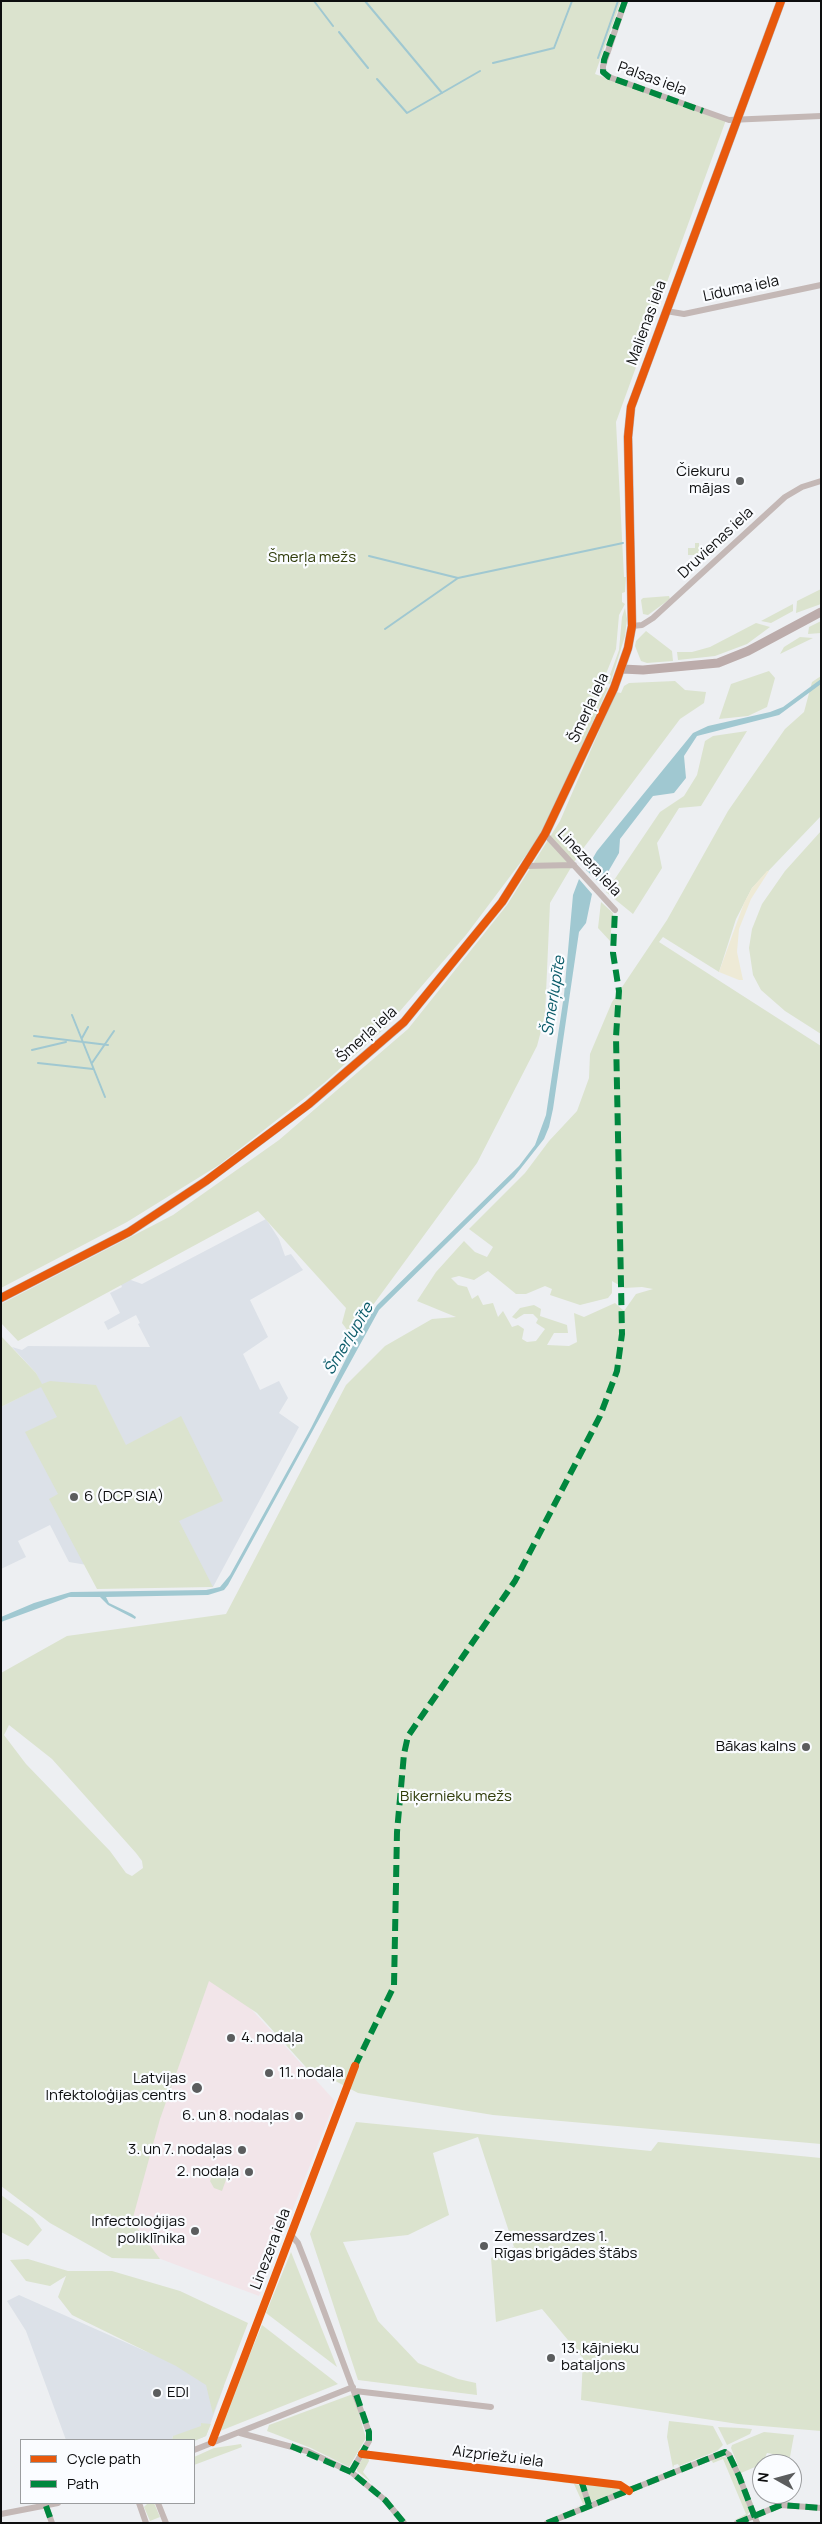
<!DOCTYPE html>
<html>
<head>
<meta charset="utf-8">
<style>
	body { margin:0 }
	#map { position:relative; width:822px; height:2524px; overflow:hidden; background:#edeff2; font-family:Manrope,sans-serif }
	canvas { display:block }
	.frame { position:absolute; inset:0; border:2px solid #0d0e0f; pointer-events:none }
	.legend { position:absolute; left:20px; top:2439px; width:175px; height:65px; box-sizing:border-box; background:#fafcff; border:1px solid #9b9d9f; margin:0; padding:6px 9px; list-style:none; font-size:15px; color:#0d0e0f }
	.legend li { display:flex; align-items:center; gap:10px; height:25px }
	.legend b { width:25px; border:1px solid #9b9d9f }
	.north { position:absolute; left:752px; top:2454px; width:50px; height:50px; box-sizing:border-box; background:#fafcff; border:1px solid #9b9d9f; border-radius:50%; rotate:277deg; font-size:14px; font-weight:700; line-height:20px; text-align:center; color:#0d0e0f }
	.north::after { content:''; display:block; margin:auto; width:18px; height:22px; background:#5b5d5e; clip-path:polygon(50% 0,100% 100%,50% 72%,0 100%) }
</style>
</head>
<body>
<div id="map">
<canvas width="822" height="2524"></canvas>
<div class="frame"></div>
<ul class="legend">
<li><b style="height:6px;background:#e8590c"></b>Cycle path</li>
<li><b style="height:6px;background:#00873e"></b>Path</li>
</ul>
<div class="north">N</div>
</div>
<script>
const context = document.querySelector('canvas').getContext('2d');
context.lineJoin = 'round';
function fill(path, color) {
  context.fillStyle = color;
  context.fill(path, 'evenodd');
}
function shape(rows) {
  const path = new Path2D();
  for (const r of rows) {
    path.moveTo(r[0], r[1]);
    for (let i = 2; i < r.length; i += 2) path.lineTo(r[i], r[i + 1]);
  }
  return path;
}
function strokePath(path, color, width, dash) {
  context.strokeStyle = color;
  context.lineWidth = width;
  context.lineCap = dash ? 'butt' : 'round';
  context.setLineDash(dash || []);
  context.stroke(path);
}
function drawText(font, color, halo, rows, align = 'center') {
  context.font = font + ' Manrope,sans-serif';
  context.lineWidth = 4.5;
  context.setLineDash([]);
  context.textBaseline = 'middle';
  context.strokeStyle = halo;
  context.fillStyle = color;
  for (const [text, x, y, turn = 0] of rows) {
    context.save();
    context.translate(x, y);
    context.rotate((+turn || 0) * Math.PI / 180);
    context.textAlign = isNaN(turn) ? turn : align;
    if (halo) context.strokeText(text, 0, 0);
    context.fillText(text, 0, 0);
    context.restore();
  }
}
fill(shape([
	[266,1219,279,1239,285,1256,291,1254,303,1270,250,1300,268,1337,243,1354,260,1390,279,1381,288,1398,279,1413,299,1427,213,1587,144,1587,99,1567,69,1562,50,1525,18,1541,26,1557,1,1569,1,1407,42,1386,36,1373,12,1347,22,1350,28,1346,150,1347,138,1324,140,1323,136,1315,108,1330,104,1322,120,1313,110,1293,122,1287,117,1275,142,1284],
	[19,2295,145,2351,182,2363,224,2386,206,2436,194,2441,173,2436,172,2440,66,2440,26,2331,7,2301]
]), '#dce1e8');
fill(shape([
	[142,1889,335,2101,259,2296,57,2220]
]), '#f2e5e9');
fill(shape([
	[1,1,621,1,595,74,726,120,616,422,624,577,626,577,625,592,622,593,622,602,625,604,619,615,616,649,595,701,598,703,606,687,608,688,542,834,466,935,387,1026,324,1083,219,1165,127,1222,1,1288],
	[695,543,699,543,699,555,688,555,688,548,695,548],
	[821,589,821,604,796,613,797,601],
	[669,596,670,599,648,615,643,614,641,600,643,598],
	[793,604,793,611,771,623,761,621],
	[625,608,627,619,625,636,610,684,607,683,619,650,622,617],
	[821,621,821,633,808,634,809,627],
	[756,623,770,627,747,644,715,656,678,660,677,652,692,652,710,647],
	[646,631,672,651,673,661,647,663,641,661,635,646,636,641],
	[800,637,813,638,780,654,784,647],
	[769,671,775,678,767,707,748,716,719,719,731,684],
	[821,676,821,816,752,888,736,919,719,972,663,937,659,942,821,1046,821,2144,493,2115,358,2093,326,2076,314,2076,257,2013,209,1981,160,2119,132,2221,160,2259,112,2258,50,2223,1,2186,1,1673,67,1636,226,1614,346,1385,385,1346,432,1319,456,1317,417,1301,436,1272,464,1241,475,1252,487,1257,493,1247,469,1229,525,1173,549,1141,577,1111,589,1078,590,1054,612,1002,667,920,728,811,785,729,804,712,812,682],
	[488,1271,516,1294,526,1294,545,1286,552,1289,550,1295,580,1305,608,1298,612,1293,612,1281,624,1288,642,1287,653,1289,636,1294,624,1311,615,1303,584,1317,574,1313,577,1342,569,1346,547,1345,554,1333,568,1333,567,1325,540,1316,541,1309,534,1305,520,1308,512,1317,516,1319,524,1314,533,1314,538,1319,536,1323,545,1329,536,1341,527,1342,522,1339,524,1329,518,1325,512,1327,503,1311,498,1317,493,1303,483,1305,478,1295,472,1299,467,1287,458,1285,451,1278,459,1276,474,1280],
	[9,1725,52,1759,136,1853,142,1861,143,1868,132,1876,126,1873,110,1851,26,1764,4,1735],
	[675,681,685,690,706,692,704,703,680,719,579,854,550,903,545,1016,537,1046,477,1163,351,1335,342,1323,346,1308,258,1211,18,1341,1,1323,1,1304,173,1215,279,1140,408,1029,507,905,560,821,616,692,621,693,624,686,629,683],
	[747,731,701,806,679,808,657,843,662,868,633,914,606,892,660,812,684,796,697,775,705,741,713,736],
	[821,831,821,1034,785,1011,761,990,753,975,749,948,752,929,762,904,785,871],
	[601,902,613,913,610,941,598,928],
	[1,1336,36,1373,42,1384,50,1381,96,1385,126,1445,181,1416,223,1501,179,1521,213,1587,97,1589,49,1499,58,1494,25,1432,57,1417,41,1387,1,1407],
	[356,2122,651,2151,658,2142,821,2158,821,2431,738,2424,581,2400,583,2358,542,2309,496,2322,491,2258,514,2247,478,2137,433,2153,449,2215,408,2235,343,2242,378,2321,418,2363,458,2379,476,2383,477,2395,358,2380,310,2234],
	[221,2173,227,2177,222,2191,214,2188,210,2181,213,2175],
	[1,2195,33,2218,42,2230,28,2246,1,2232],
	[291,2252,337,2367,266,2313],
	[28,2259,68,2271,112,2271,180,2291,248,2323,213,2414,206,2385,176,2366,72,2315,58,2297,66,2276,50,2286,26,2281,10,2260],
	[262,2325,338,2384,220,2431,219,2428],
	[353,2394,366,2438,349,2467,311,2448,267,2431,269,2425],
	[669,2421,713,2426,723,2445,717,2451,679,2466,678,2464,674,2465,673,2468,667,2437],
	[201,2423,211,2424,206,2436,194,2441,172,2440,173,2436,201,2426],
	[718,2427,741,2428,752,2429,750,2434,727,2445],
	[764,2432,794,2435,790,2457,767,2453,762,2464,741,2473,731,2448,732,2445],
	[241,2444,242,2447,194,2465,194,2457,214,2448],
	[364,2456,368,2457,369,2461,363,2472,371,2482,357,2471,357,2468],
	[721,2456,728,2458,750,2511,747,2516,733,2521,746,2514,723,2459,713,2463,711,2459],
	[559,2480,579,2485,586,2503,554,2517,583,2504,574,2484,559,2482],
	[584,2482,622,2487,622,2491,590,2502],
	[148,2503,154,2503,160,2517,150,2521,144,2507]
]), '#dbe3ce');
fill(shape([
	[767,871,769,871,751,899,739,929,737,952,743,980,739,980,719,972,744,903,752,888]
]), '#eeead6');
fill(shape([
	[821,679,821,684,779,715,697,736,684,756,686,778,674,793,653,796,620,839,619,853,601,884,586,870,597,851,693,733,708,726,770,712,783,707],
	[579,879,592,894,586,923,579,932,553,1109,549,1127,544,1139,514,1177,379,1310,228,1585,224,1590,208,1595,106,1597,109,1603,132,1614,136,1617,135,1619,108,1605,100,1597,69,1597,1,1622,1,1617,34,1603,71,1592,206,1590,220,1587,230,1575,311,1428,358,1335,377,1305,519,1166,535,1145,546,1115,564,995,573,895]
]), '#a0c8d1');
strokePath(shape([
	[314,1,333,26],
	[365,1,442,93],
	[339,32,368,68],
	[598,58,618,1],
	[493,63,554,48,572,1],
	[377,79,407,113,480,71],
	[369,556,458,578,623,543],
	[385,629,458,578],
	[72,1015,105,1097],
	[34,1036,108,1045],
	[82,1038,88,1027],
	[32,1050,66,1042],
	[38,1063,93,1069],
	[92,1063,114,1031],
	[362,1312,366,1321]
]), '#a0c8d1', 2);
strokePath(shape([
	[625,1,603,66,603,72,609,77,729,120,821,116],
	[666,311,684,314,821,285],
	[632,626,642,625,653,618,785,497,802,487,821,481],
	[545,834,615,910],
	[525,866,574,865],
	[291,2235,298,2243,309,2271,369,2432,369,2441,351,2472],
	[355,2391,491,2407],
	[240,2433,307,2451,351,2472,385,2500,404,2523],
	[212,2442,355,2066],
	[194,2450,353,2387],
	[362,2454,620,2485,629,2491],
	[581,2480,589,2505],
	[139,2503,146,2523],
	[158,2503,166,2523],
	[46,2506,52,2523],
	[1,2514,58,2503],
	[547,2523,725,2452,729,2455,739,2476,757,2523],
	[737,2523,781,2505,821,2508]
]), '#c4b8b6', 6);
strokePath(shape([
	[622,669,643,670,718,663,748,651,821,612],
	[1,1298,129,1232,206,1181,309,1104,404,1022,502,902,545,834,614,688,628,648,632,626,628,437,631,407,781,1]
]), '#bcacab', 9);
strokePath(shape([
	[625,1,604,60,603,72,609,77,703,111],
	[355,2066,394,1986,397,1832,404,1754,408,1736,515,1581,600,1416,617,1371,622,1334,616,1037,619,991,613,953,615,910],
	[291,2446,351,2472,385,2500,404,2523],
	[351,2472,369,2441,369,2432,355,2391],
	[581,2480,589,2505],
	[46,2506,52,2523],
	[547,2523,725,2452,729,2455,739,2476,757,2523],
	[737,2523,781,2505,821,2508]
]), '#00873e', 6, [12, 6]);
strokePath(shape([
	[1,1298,129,1232,206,1181,309,1104,404,1022,502,902,545,834,614,688,628,648,632,626,628,437,631,407,781,1],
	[212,2442,355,2066],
	[362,2454,620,2485,629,2491]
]), '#e8590c', 8);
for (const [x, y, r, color] of [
	[740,481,5,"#5b5d5e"],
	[74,1497,5,"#5b5d5e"],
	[806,1747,5,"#5b5d5e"],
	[231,2038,5,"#5b5d5e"],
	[269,2073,5,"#5b5d5e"],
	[197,2088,6,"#5b5d5e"],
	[299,2116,5,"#5b5d5e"],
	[242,2150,5,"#5b5d5e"],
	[249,2172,5,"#5b5d5e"],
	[195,2231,5,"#5b5d5e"],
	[484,2246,5,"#5b5d5e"],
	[551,2358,5,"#5b5d5e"],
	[157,2393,5,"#5b5d5e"]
]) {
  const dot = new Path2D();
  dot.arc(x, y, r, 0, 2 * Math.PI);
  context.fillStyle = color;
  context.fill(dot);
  strokePath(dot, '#fafcff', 2);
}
drawText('15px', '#0d0e0f', '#fafcff', [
	["Palsas iela",652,79,20],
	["Līduma iela",741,289,-12],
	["Malienas iela",647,323,-70],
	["Druvienas iela",716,543,-43],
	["Šmerļa iela",589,708,-65],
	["Linezera iela",589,863,47],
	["Šmerļa iela",367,1035,-42],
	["Linezera iela",271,2249,-69],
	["Aizpriežu iela",498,2457,7]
]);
drawText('15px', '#0d0e0f', '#fafcff', [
	["Čiekuru",730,472],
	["mājas",730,489],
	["6 (DCP SIA)",84,1497,"left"],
	["Bākas kalns",796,1747],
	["4. nodaļa",241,2038,"left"],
	["11. nodaļa",279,2073,"left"],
	["Latvijas",186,2079],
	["Infektoloģijas centrs",186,2096],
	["6. un 8. nodaļas",289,2116],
	["3. un 7. nodaļas",232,2150],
	["2. nodaļa",239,2172],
	["Infectoloģijas",185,2222],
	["poliklīnika",185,2239],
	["Zemessardzes 1.",494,2237,"left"],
	["Rīgas brigādes štābs",494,2254,"left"],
	["13. kājnieku",561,2349,"left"],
	["bataljons",561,2366,"left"],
	["EDI",167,2393,"left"]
], 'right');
drawText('15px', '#303c0a', '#fafcff', [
	["Šmerļa mežs",312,558],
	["Biķernieku mežs",456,1797]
]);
drawText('italic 16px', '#0b5b69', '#fafcff', [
	["Šmerļupīte",554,996,-81],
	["Šmerļupīte",349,1339,-59]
]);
</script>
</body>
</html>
